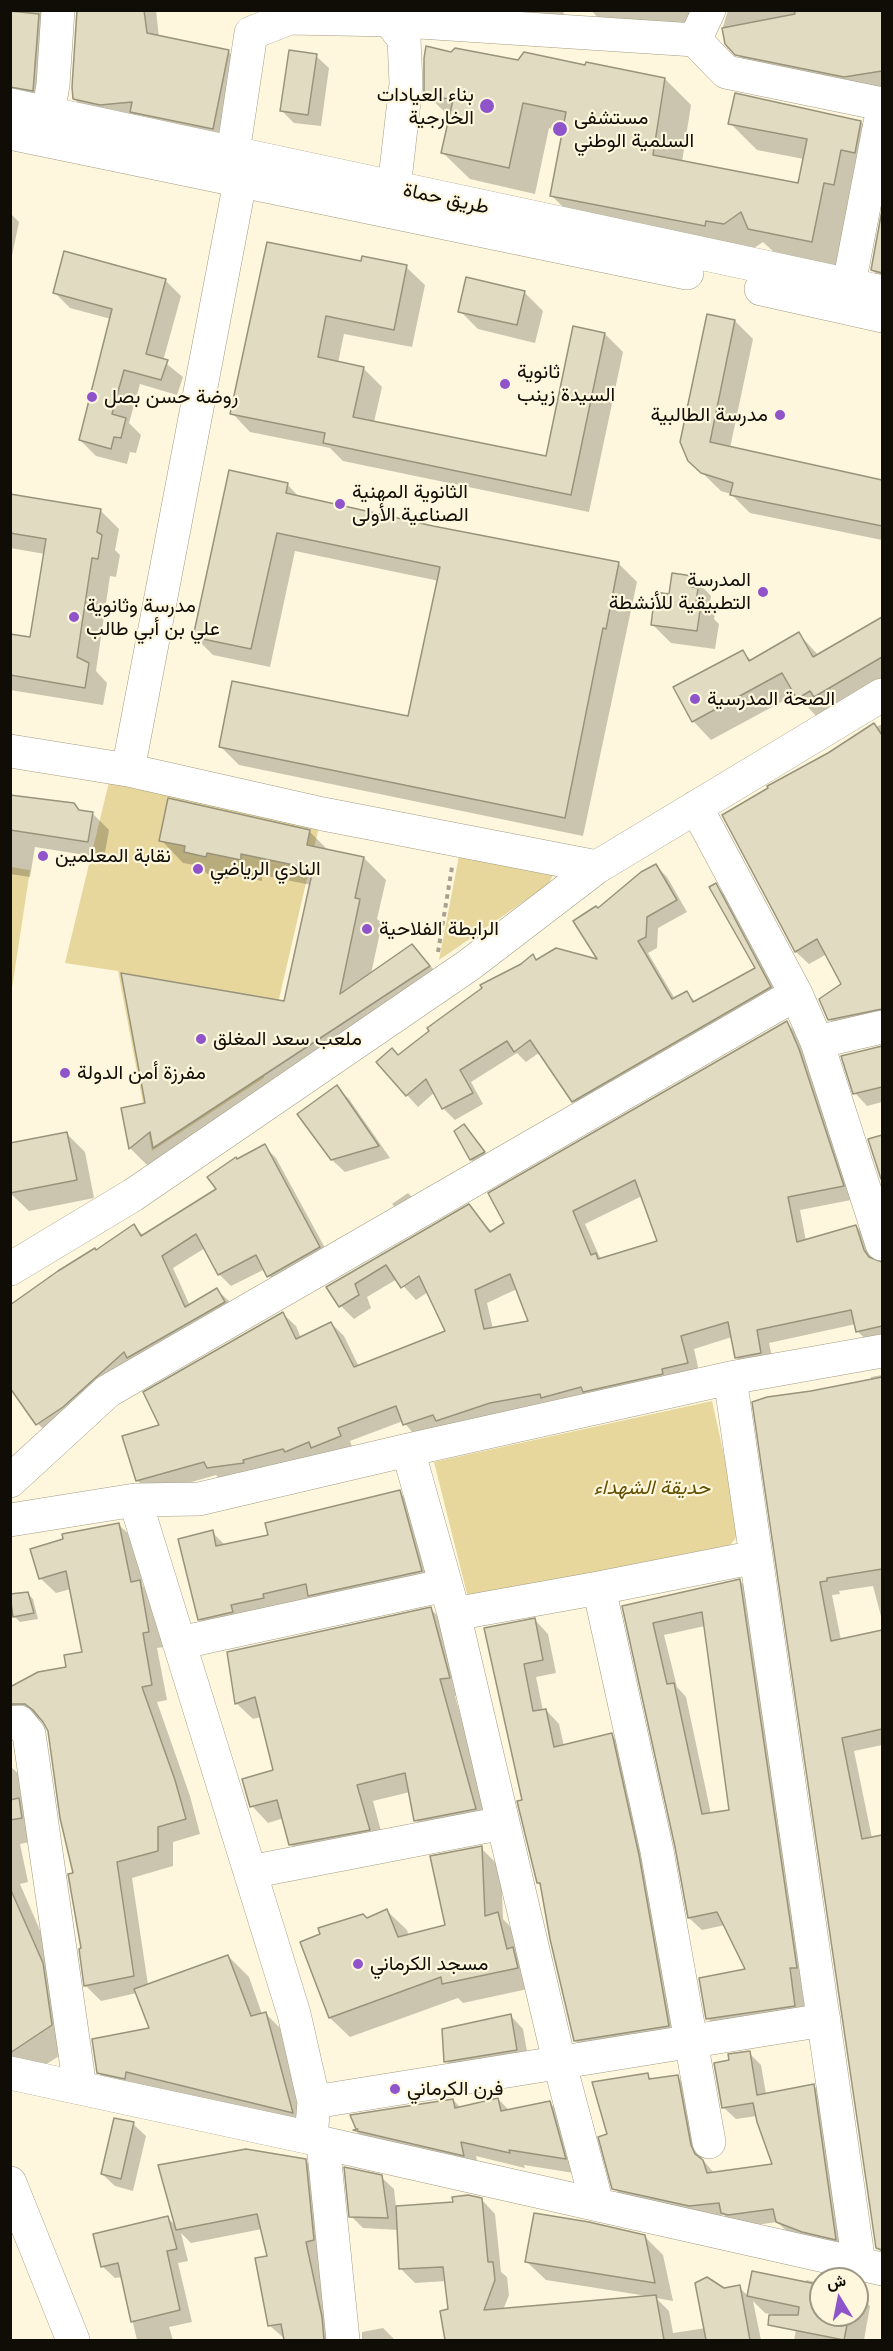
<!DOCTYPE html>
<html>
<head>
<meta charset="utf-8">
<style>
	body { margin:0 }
	#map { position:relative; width:893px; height:2351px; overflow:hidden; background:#fef7dd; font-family:Lora,Vazirmatn,serif }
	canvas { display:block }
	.frame { position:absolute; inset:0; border:12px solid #0f0d05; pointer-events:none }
	.north { position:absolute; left:809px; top:2267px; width:60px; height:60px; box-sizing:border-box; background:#fef7dd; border:2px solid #9e9987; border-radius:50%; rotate:350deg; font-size:16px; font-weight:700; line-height:24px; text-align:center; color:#0f0d05 }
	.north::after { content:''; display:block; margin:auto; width:21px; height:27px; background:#9054ca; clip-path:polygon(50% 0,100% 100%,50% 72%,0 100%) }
</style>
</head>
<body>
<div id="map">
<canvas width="893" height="2351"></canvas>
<div class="frame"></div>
<div class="north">ش</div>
</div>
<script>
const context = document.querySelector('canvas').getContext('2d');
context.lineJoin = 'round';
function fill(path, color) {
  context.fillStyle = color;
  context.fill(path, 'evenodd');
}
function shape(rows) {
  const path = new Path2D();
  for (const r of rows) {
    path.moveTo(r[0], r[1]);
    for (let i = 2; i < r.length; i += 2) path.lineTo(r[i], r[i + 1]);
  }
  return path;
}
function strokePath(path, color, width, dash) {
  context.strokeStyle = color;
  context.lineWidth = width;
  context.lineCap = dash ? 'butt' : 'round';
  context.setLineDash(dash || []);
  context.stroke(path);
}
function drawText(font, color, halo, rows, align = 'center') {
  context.font = font + ' Lora,Vazirmatn,serif';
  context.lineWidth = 4.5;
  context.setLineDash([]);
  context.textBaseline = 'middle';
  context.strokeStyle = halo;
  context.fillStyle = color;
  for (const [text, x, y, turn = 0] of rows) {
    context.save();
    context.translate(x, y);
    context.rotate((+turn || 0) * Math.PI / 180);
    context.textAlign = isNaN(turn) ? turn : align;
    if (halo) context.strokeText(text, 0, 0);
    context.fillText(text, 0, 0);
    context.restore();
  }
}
fill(shape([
	[110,778,319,827,279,999,264,1078,152,1151,118,971,65,963],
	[459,856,553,875,548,885,439,960],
	[11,867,30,870,11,995,10,867],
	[712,1401,741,1532,730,1545,468,1598,434,1462]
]), '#e7d79d');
fill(shape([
	[10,10,59,10,47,104,10,103],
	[78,10,156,10,159,37,229,52,243,66,227,143,89,113,74,99],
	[416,10,564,10,562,26],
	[591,10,712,10,702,27,607,28],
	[728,10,882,10,882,89,752,69,727,44,723,27],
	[452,53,586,67,665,79,691,105,682,162,799,185,804,159,757,150,730,123,861,122,882,144,838,267,777,255,763,242,751,250,578,222,551,195,564,132,549,128,535,194,470,179,443,153,451,118,425,93],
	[316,56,329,68,321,126,294,123,281,110],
	[10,213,19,222,10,265],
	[882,217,882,280,872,270],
	[362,263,406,267,425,285,412,347,344,334,338,363,363,368,382,387,374,422,547,458,605,334,623,352,589,512,343,461,330,448,250,432,232,413],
	[165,280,181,296,163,361,183,377,177,395,140,384,129,423,141,435,136,453,130,452,127,464,96,456,80,440,111,319,70,308,54,292],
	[524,292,543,311,535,343,478,329,460,311],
	[735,321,753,339,730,448,882,482,882,540,750,513,731,494,721,491,689,460],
	[287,484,300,498,432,527,619,564,637,582,583,836,239,765,221,747,409,717,439,581,295,551,270,667,213,655,194,636],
	[10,495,100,510,119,529,115,550,120,555,116,577,110,576,96,671,107,683,103,705,10,690,10,635,31,639,45,554,10,548],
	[693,577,711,596,710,602,716,608,714,619,719,624,715,649,671,643,652,624,670,596],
	[882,619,882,686,816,716,796,694,711,740,693,721,742,651,752,661,799,634,819,656],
	[882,724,882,1023,842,1032,829,1019,843,985,827,954,809,964,796,952,724,816],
	[10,797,93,814,109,830,104,858,35,847,30,877,10,874],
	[310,832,329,851,364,858,386,880,377,919,382,923,371,974,412,946,451,988,152,1170,130,1148,147,1105,285,1003,311,885,262,875,262,881,229,874,228,879,207,874,200,866,183,863,161,840],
	[655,865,667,877,687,912,658,928,657,948,648,953,675,999,687,993,696,1002,757,969,715,885,727,897,781,999,585,1112,573,1101,540,1052,526,1062,517,1053,471,1082,483,1104,455,1120,444,1109,435,1092,418,1107,378,1063,398,1057,533,956,538,961,600,962,598,910],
	[787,1023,800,1036,856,1199,800,1210,806,1241,856,1226,869,1239,877,1265,882,1271,882,1341,871,1344,857,1331,856,1324,769,1343,774,1366,749,1370,736,1357,732,1337,694,1349,700,1376,417,1438,403,1421,350,1441,353,1449,221,1480,216,1475,150,1494,137,1480,161,1426,283,1314,296,1326,301,1338,331,1323,344,1336,359,1367,447,1332,428,1292,416,1300,397,1279,367,1297,371,1308,354,1319,341,1306,329,1287,469,1206,492,1232],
	[642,1196,659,1242,601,1260,585,1224],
	[517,1289,530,1323,493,1329,487,1303],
	[882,1048,882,1102,867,1106,855,1093,843,1057],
	[337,1087,349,1099,390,1158,345,1172,332,1160],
	[456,1131,470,1132,489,1158,477,1165,471,1160],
	[66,1133,85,1152,94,1198,29,1211,10,1193,10,1145],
	[882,1136,882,1179,870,1140],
	[264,1146,276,1158,331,1259,281,1288,269,1276,265,1269,231,1286,219,1274,205,1248,173,1268,190,1306,217,1290,229,1301,236,1314,50,1435,38,1424,14,1390,10,1393,10,1310,134,1226,144,1236,218,1189,238,1161],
	[408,1193,414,1199,399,1211,392,1204],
	[882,1375,882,1620,873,1586,839,1591,840,1594,832,1595,841,1640,882,1631,882,1745,854,1751,872,1838,882,1836,882,2253,877,2248,768,1398,871,1381,871,1377],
	[399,1492,416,1509,438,1588,216,1636,199,1619,212,1532,225,1545,270,1536],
	[119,1525,135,1540,143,1586,155,1597,164,1647,157,1648,167,1700,157,1702,190,1796,200,1834,173,1842,173,1866,132,1878,148,1985,228,1956,249,1977,262,2014,265,2013,286,2034,312,2133,119,2093,98,2072,151,2030,137,1993,101,2001,86,1986,81,1950,83,1950,75,1875,49,1730,43,1720,10,1714,10,1688,68,1668,84,1653,71,1589,56,1593,40,1578],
	[740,1581,752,1593,807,2018,720,2030,707,2018,747,1970,725,1925,702,1930,689,1918,677,1847,624,1607],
	[705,1626,731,1811,711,1814,686,1697,677,1687,664,1635],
	[27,1593,33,1599,38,1619,20,1622,14,1616,10,1596],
	[431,1609,447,1626,465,1694,455,1696,491,1825,432,1837,416,1820,410,1792,373,1801,385,1846,307,1861,291,1845,284,1818,268,1823,252,1806,275,1772,261,1717,253,1719,236,1703],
	[535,1620,548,1634,556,1673,536,1677,543,1711,546,1710,559,1724,564,1746,611,1735,625,1748,682,2039,589,2054,575,2040,542,1887,538,1883,524,1802,486,1629],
	[10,1766,22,1777,43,1839,20,1844,28,1882,20,1884,64,1986,73,2047,42,2067,10,2057],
	[481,1848,501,1868,503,1919,517,1934,537,1987,463,2003,458,1998,350,2037,330,2018,367,1920,387,1911,407,1930,409,1936,447,1926],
	[511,2016,523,2029,529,2062,458,2074,446,2061],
	[749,2053,761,2065,766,2094,813,2085,825,2097,848,2251,790,2234,777,2222,741,2227,734,2225,724,2215,702,2218,626,2201,614,2188,609,2135,647,2075,653,2080,677,2077,690,2089,702,2159,714,2173,774,2165,757,2116,736,2119,723,2107,731,2062],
	[498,2099,510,2111,550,2103,565,2118,580,2174,524,2165,525,2168,476,2156,479,2170,370,2146,356,2131,453,2100,461,2108],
	[133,2124,146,2136,133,2191,115,2186,102,2174],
	[305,2160,319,2174,336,2340,286,2340,269,2325,268,2257,262,2229,191,2243,181,2233,188,2261,178,2263,192,2322,169,2327,173,2340,137,2340,122,2277,115,2278,102,2266,168,2218,176,2226],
	[381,2177,394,2189,396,2207,454,2204,481,2199,495,2214,501,2272,507,2277,509,2295,503,2310,647,2296,546,2280,527,2262,644,2236,663,2255,673,2301,656,2298,669,2311,673,2333,706,2328,724,2290,739,2287,748,2296,806,2284,806,2280,821,2283,821,2315,857,2315,857,2293,870,2306,864,2340,794,2340,798,2320,765,2313,753,2301,761,2340,447,2340,442,2312,450,2311,446,2281,415,2283,401,2269,399,2230,363,2228,351,2216],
	[383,2328,395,2340,362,2340,362,2332]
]), '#0003');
const building = shape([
	[77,10,144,10,147,33,229,50,213,129,130,112,132,102,100,105,73,99,72,87,77,10],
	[794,10,882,10,882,71,844,77,735,55,725,44,722,28,795,14,794,10],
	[10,11,39,14,33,91,10,87,10,11],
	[426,46,451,52,455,48,518,60,524,52,585,65,586,62,665,78,653,155,798,183,807,139,728,124,735,93,861,121,855,153,841,150,834,185,824,183,812,242,748,229,741,212,724,224,706,221,705,226,550,196,566,112,523,103,509,168,441,153,453,100,424,94,424,58,426,46],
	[289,50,317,54,308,115,280,111,289,50],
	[882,210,882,273,871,270,882,210],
	[267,242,361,261,362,256,407,265,394,330,326,316,318,357,364,367,353,417,546,456,573,326,605,333,571,495,323,443,325,433,230,414,267,242],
	[64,251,166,279,146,354,168,360,161,380,124,370,112,414,126,418,121,438,114,437,111,449,79,440,112,309,53,293,64,251],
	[466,277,525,291,517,325,458,312,466,277],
	[707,314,735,320,710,442,882,480,882,526,730,495,733,483,701,473,688,461,680,442,707,314],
	[229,470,288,483,286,493,433,526,619,562,606,629,603,628,565,818,219,747,232,681,408,716,440,567,277,533,251,649,193,637,229,470],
	[10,494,101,509,97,532,102,535,98,559,92,558,77,657,89,663,85,688,10,675,10,634,30,637,46,539,10,533,10,494],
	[672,573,693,576,692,587,698,588,696,603,701,604,697,631,651,625,655,592,669,594,672,573],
	[882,617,882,657,814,697,810,691,797,699,782,673,692,722,673,687,743,650,749,661,799,632,813,657,882,617],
	[874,723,882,735,882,1009,828,1020,819,999,841,984,817,939,795,952,722,815,768,788,767,786,771,784,828,753,874,723],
	[10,795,74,803,79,810,93,812,88,842,10,830,10,795],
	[168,798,310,830,307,845,364,857,355,898,360,899,340,994,412,944,430,966,153,1148,150,1132,129,1149,121,1108,145,1103,121,973,284,1001,313,869,241,854,241,860,207,853,206,857,184,852,185,846,159,841,168,798],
	[656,864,677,900,647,917,646,937,638,941,672,999,687,991,693,1002,755,968,709,887,716,883,771,987,572,1102,530,1040,514,1052,507,1041,460,1070,473,1093,442,1109,426,1079,406,1096,376,1062,392,1048,398,1055,429,1031,427,1028,482,988,480,985,521,964,533,954,536,960,556,948,597,959,573,921,596,906,598,908,641,872,656,864],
	[787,1021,799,1049,844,1186,788,1197,797,1242,856,1225,864,1250,869,1257,882,1262,882,1326,856,1332,851,1310,757,1330,761,1353,735,1358,728,1322,681,1336,688,1363,662,1369,663,1374,583,1392,581,1387,541,1398,540,1394,490,1403,436,1421,433,1415,403,1425,396,1406,338,1428,341,1436,311,1448,309,1442,285,1452,283,1449,243,1460,244,1463,207,1468,204,1462,136,1481,122,1436,159,1425,143,1392,283,1312,296,1339,331,1322,354,1367,445,1331,419,1276,401,1288,386,1265,355,1284,359,1295,339,1307,326,1287,469,1204,490,1232,504,1223,488,1193,787,1021],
	[635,1180,657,1241,598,1259,596,1253,591,1255,573,1211,635,1180],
	[510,1274,528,1321,484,1329,475,1290,510,1274],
	[882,1046,882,1087,853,1094,841,1056,882,1046],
	[337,1085,379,1146,331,1160,297,1114,337,1085],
	[464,1124,485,1152,470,1160,454,1131,464,1124],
	[67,1132,77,1180,10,1193,10,1143,67,1132],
	[882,1135,882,1178,881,1179,868,1139,882,1135],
	[265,1144,320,1247,267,1277,256,1255,218,1275,196,1234,162,1256,185,1307,217,1288,225,1302,127,1358,124,1352,63,1407,36,1425,10,1388,10,1305,58,1271,95,1248,96,1250,134,1224,141,1236,216,1189,207,1177,236,1157,237,1159,265,1144],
	[882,1377,882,1569,827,1578,827,1581,820,1582,831,1641,882,1630,882,1729,842,1738,862,1839,882,1835,882,2250,876,2248,752,1402,767,1397,811,1391,882,1377],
	[400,1490,422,1571,308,1596,306,1584,263,1594,264,1598,231,1605,233,1612,198,1620,178,1539,213,1530,216,1546,268,1535,265,1523,400,1490],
	[119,1523,131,1582,140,1580,149,1632,143,1633,152,1685,142,1687,175,1780,186,1819,158,1827,158,1851,117,1862,134,1976,84,1986,79,1949,81,1948,68,1874,73,1873,60,1818,48,1731,43,1722,33,1710,25,1704,10,1704,10,1687,38,1672,66,1667,64,1655,82,1652,66,1571,39,1579,30,1549,63,1539,62,1534,119,1523],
	[740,1579,797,1968,790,1968,795,2006,706,2019,699,1978,745,1969,717,1912,688,1918,675,1847,622,1606,740,1579],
	[702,1612,729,1810,702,1814,674,1683,667,1684,653,1623,702,1612],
	[28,1592,34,1613,13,1617,10,1594,28,1592],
	[431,1607,450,1678,440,1679,476,1809,414,1821,405,1773,357,1785,370,1830,289,1845,277,1800,250,1807,242,1779,273,1770,255,1697,235,1704,227,1652,431,1607],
	[535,1618,543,1660,524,1664,533,1711,546,1709,554,1747,612,1733,639,1855,669,2026,574,2041,550,1939,540,1883,537,1883,517,1801,522,1800,484,1628,535,1618],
	[19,1798,22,1818,10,1820,10,1800,19,1798],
	[482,1846,485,1916,498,1912,507,1949,513,1947,518,1968,442,1984,441,1977,329,2018,300,1942,320,1934,318,1928,363,1914,367,1918,387,1909,398,1937,445,1925,430,1856,482,1846],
	[10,1888,43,1963,52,2025,10,2053,10,1888],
	[228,1955,251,2016,266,2012,293,2113,126,2072,125,2079,97,2073,92,2039,149,2028,134,1989,228,1955],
	[511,2014,517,2050,444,2062,442,2029,511,2014],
	[750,2051,757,2095,814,2084,836,2240,802,2232,776,2222,773,2209,728,2215,721,2213,719,2203,689,2206,612,2189,598,2137,607,2134,592,2082,648,2073,649,2079,678,2075,691,2145,695,2154,703,2160,707,2173,772,2164,757,2122,753,2103,722,2108,714,2063,729,2060,728,2054,750,2051],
	[498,2098,501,2111,550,2101,566,2159,509,2150,510,2153,461,2142,464,2156,353,2130,358,2129,356,2129,350,2115,453,2099,455,2108,498,2098],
	[114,2118,134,2122,121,2179,101,2174,114,2118],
	[246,2149,306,2159,314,2240,306,2242,322,2317,324,2340,284,2340,281,2324,268,2326,255,2258,267,2256,257,2214,176,2230,158,2165,246,2149],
	[344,2167,382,2175,388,2218,349,2217,344,2167],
	[468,2195,482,2198,488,2262,493,2262,495,2280,484,2310,656,2295,664,2340,445,2340,440,2311,448,2309,443,2267,399,2269,396,2206,453,2202,452,2197,468,2195],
	[534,2213,589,2222,645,2235,655,2283,525,2262,534,2213],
	[168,2216,177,2249,167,2251,180,2310,131,2322,118,2263,101,2267,93,2234,168,2216],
	[752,2271,821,2285,821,2315,849,2315,844,2340,768,2325,769,2315,798,2315,799,2307,747,2296,752,2271],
	[707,2277,724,2288,740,2285,750,2340,706,2340,695,2283,707,2277]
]);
fill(building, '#e1dbc1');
strokePath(building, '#99937b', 1.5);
const minor = shape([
	[389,10,389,20,695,40],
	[709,10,695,40,726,72,882,104],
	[48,140,48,114,53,85,58,10],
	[233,153,251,33,290,18,389,20,404,39,406,84,394,188],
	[240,182,128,770,323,814,597,867],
	[849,284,882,113],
	[10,751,128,770],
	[696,807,796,994,817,1042,882,1244],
	[817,1042,882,1027],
	[10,1269,133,1195,469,965,597,867,882,695],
	[730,1378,859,2264],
	[408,1450,454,1614,559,2061,597,2204],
	[10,1481,108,1391,796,994],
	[135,1500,294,2014,314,2102,311,2138],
	[10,1520,135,1500,199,1499,408,1450,730,1378,882,1351],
	[599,1588,756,1557],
	[454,1614,599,1588,657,1851,709,2142],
	[179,1643,446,1585],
	[10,1723,19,1722,29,1734,80,2088],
	[250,1872,503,1823],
	[10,2073,311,2138,323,2143,882,2269],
	[314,2102,824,2020],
	[323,2143,343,2340]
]);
const major = shape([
	[10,105,882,292],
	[10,133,687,273],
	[761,289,882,316],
	[10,2183,73,2340]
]);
strokePath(minor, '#a39d84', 34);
strokePath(major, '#a39d84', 34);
strokePath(shape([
	[438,952,452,867]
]), '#a7a28f', 4, [4.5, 4.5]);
strokePath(minor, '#fff', 33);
strokePath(major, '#fff', 33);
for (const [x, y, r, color] of [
	[487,106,8,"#9054ca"],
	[560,129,8,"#9054ca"],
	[505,384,6,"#9054ca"],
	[92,397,6,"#9054ca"],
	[780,415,6,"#9054ca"],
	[340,504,6,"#9054ca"],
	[763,592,6,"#9054ca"],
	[74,617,6,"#9054ca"],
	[695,699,6,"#9054ca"],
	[43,856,6,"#9054ca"],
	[198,869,6,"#9054ca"],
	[367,929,6,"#9054ca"],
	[201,1039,6,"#9054ca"],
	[65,1073,6,"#9054ca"],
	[358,1964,6,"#9054ca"],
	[395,2089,6,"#9054ca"]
]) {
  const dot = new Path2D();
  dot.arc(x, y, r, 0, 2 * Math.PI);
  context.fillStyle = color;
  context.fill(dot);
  strokePath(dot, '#fef7dd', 2);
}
drawText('20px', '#0f0d05', '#fef7dd', [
	["بناء العيادات",474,95,"right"],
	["الخارجية",474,118,"right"],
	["مستشفى",574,118],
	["السلمية الوطني",574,141],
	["ثانوية",517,372],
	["السيدة زينب",517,395],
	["روضة حسن بصل",104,397],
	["مدرسة الطالبية",768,415,"right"],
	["الثانوية المهنية",352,492],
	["الصناعية الأولى",352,515],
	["المدرسة",751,580,"right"],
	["التطبيقية للأنشطة",751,603,"right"],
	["مدرسة وثانوية",86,606],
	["علي بن أبي طالب",86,629],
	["الصحة المدرسية",707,699],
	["نقابة المعلمين",55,856],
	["النادي الرياضي",210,869],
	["الرابطة الفلاحية",379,929],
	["ملعب سعد المغلق",213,1039],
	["مفرزة أمن الدولة",77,1073],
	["مسجد الكرماني",370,1964],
	["فرن الكرماني",407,2089]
], 'left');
drawText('20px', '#0f0d05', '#fef7dd', [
	["طريق حماة",446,199,12]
]);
drawText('italic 20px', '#615002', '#fef7dd', [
	["حديقة الشهداء",652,1488]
]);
</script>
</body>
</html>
